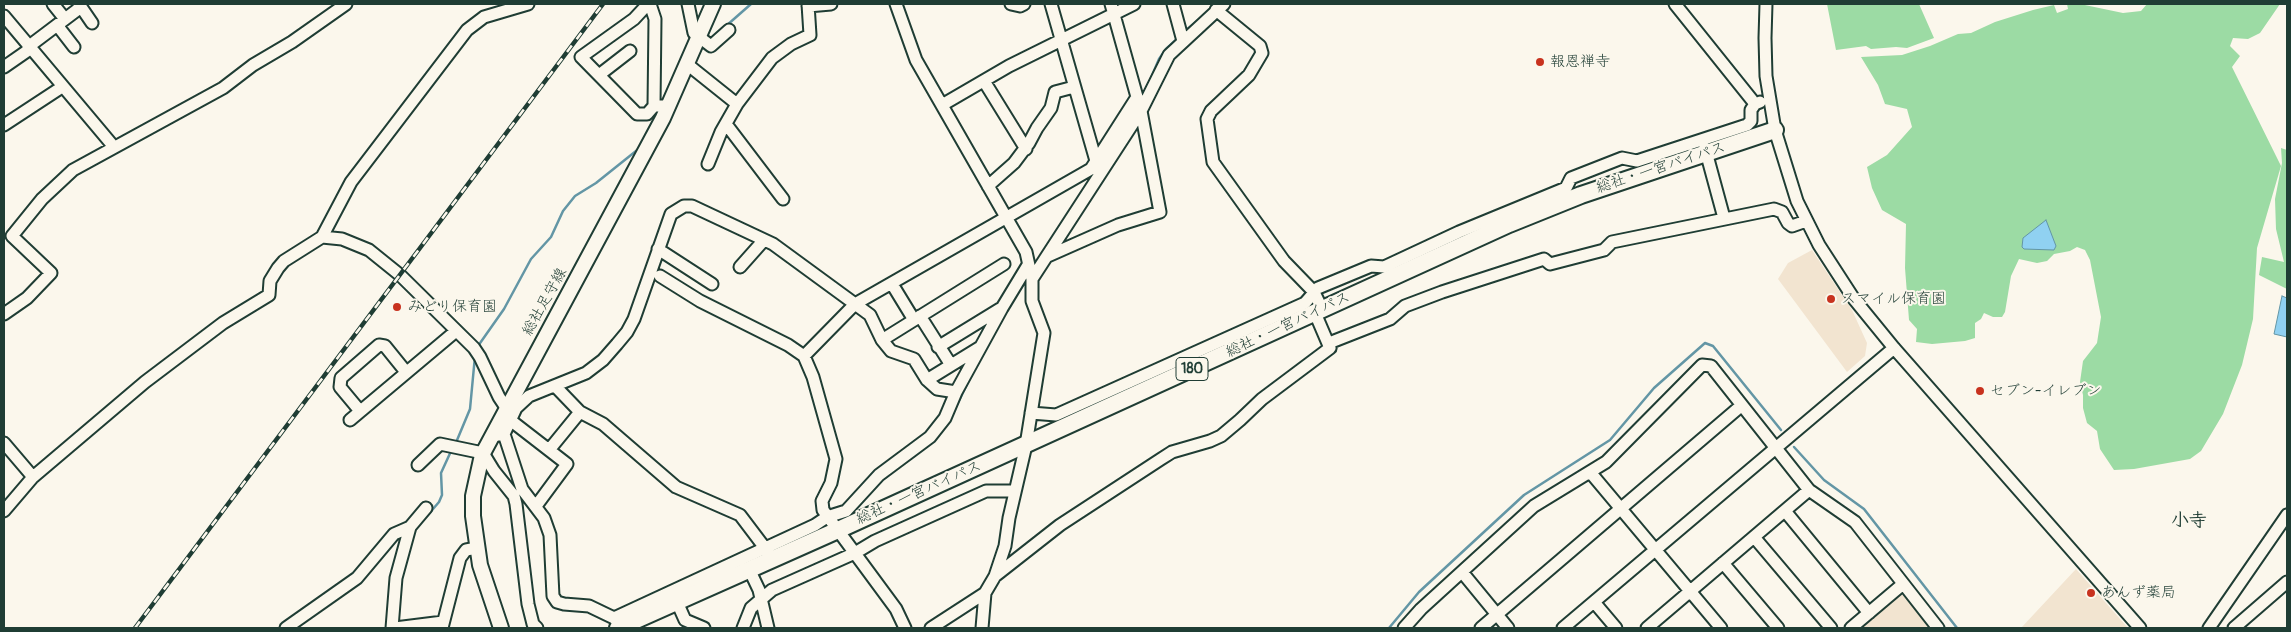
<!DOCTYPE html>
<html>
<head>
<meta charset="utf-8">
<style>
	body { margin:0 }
	#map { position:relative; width:2291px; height:632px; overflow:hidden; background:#fbf7ec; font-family:Pangolin,sans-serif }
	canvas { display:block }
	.frame { position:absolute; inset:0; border:5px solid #1f3d34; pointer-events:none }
</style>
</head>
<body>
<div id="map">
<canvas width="2291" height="632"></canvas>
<div class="frame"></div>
</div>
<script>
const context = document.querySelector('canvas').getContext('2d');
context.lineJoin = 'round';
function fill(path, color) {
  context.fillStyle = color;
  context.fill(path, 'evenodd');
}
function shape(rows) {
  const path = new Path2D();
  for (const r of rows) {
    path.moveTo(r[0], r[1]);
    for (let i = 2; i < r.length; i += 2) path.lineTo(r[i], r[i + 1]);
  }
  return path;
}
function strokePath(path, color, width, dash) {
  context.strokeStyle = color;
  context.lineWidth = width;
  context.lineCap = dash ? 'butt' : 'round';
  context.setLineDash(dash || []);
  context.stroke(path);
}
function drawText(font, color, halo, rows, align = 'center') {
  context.font = font + ' Pangolin,"Klee One",sans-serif';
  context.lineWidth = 4;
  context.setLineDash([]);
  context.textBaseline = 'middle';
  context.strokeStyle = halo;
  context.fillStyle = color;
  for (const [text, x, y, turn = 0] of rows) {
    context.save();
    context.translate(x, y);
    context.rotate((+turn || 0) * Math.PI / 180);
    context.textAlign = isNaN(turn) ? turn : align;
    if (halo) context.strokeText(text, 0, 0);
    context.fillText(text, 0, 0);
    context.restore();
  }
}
fill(shape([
	[1812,250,1852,310,1867,343,1865,356,1847,372,1778,279,1788,263],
	[2076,569,2128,628,2021,628],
	[1907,594,1932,628,1860,628,1900,595]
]), '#f2e4d0');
fill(shape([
	[1827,4,1919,4,1934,38,1907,48,1896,47,1871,49,1866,46,1836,50],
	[2067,4,2080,4,2123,13,2141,11,2147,4,2280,4,2260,33,2248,39,2233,38,2230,46,2240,56,2232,67,2281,166,2257,248,2253,319,2242,365,2223,414,2201,451,2190,459,2134,469,2114,470,2100,449,2097,431,2087,423,2083,408,2083,395,2080,382,2083,361,2097,343,2101,317,2090,260,2085,250,2077,247,2070,251,2054,254,2047,261,2037,263,2019,259,2011,276,2005,312,2002,317,1993,317,1984,313,1981,319,1975,323,1975,338,1965,341,1932,344,1916,342,1917,329,1909,320,1905,268,1906,224,1882,210,1872,188,1867,167,1887,155,1912,127,1907,109,1885,104,1878,85,1861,57,1902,55,1930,46,1958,34,1971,33,1995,22,2033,10,2054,5,2057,13,2068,9],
	[2281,148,2287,150,2287,289,2259,275,2262,257,2284,262,2276,229,2275,199,2282,163]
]), '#9cdba4');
const water = shape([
	[2046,220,2056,246,2054,250,2024,249,2022,247,2023,238,2046,220],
	[2282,296,2287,298,2287,337,2274,334,2282,296]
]);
fill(water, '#90d1f1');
strokePath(water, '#6396a5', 1);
strokePath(shape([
	[726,26,751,4],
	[1184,32,1203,16],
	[1148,85,1159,59,1166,49,1178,38],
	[653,122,658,112,660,112],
	[1021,288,1027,278],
	[478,346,504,309,531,259,551,237,563,211,575,196,596,183,641,147],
	[954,411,971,376],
	[938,436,948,423],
	[455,445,470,409,475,356],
	[1794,447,1824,480,1864,509,1957,628],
	[882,480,904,463],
	[427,516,439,502,442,495,441,473,452,449],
	[749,628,757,610],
	[1389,628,1419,592,1524,495,1610,440,1654,388,1705,343,1713,346,1781,430]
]), '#6396a5', 2.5);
const minor = shape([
	[53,4,65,19],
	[79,4,92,23],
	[648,4,634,19,581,57,637,114,647,114,654,106,668,106],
	[650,4,655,19,654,106],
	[688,4,694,33,711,46,729,30],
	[896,4,916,60,1026,252,1032,279,1032,301,1044,333,1026,445,1009,518,1005,546,995,576,985,593,931,628],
	[1011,4,1020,6,1024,4],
	[1051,4,1096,161],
	[1111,4,1137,97,1140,102],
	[1173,4,1183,41],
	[1675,4,1752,100,1755,104,1760,102],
	[1766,4,1765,38,1766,76,1775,130,1797,201,1819,245,1854,299,1894,348,2140,628],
	[808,6,831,4],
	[1216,10,1260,46,1262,53,1249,75,1211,111,1207,119,1213,162,1284,261,1314,292,1322,309],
	[4,16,114,147],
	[57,25,74,47],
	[28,47,81,7],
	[687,64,737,104],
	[4,67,30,49],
	[599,75,630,51],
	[984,81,1026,149],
	[942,105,1009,66,1134,4],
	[726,124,783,199],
	[4,125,62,87],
	[1705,148,1724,218],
	[708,164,721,132,737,104,772,58,791,44,810,35,808,4],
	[988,186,1014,163,1029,143,1037,128,1051,108,1055,92,1074,87],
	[322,237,342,239,369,250,400,275,474,348,480,357,499,397,507,409],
	[658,249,712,284],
	[1048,256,1118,225,1160,212,1141,111],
	[740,267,764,240],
	[660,276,700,301,788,345,804,356,813,377,836,459,831,483,822,501,823,510,896,609,905,628],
	[1032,279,1141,111,1169,55,1224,4],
	[892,284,914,320],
	[4,314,27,298,51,273,12,236,42,199,73,170,223,88,253,65,292,42,346,4],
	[920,316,951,365],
	[882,340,1004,264],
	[1329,343,1390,319,1405,306,1442,292,1544,259,1550,264,1604,250,1612,242,1774,209,1782,212,1788,223,1792,226,1806,221],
	[938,347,1000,309],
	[804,356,855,304,1091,169,1137,97],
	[927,380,979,348],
	[555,386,580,412,603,424,676,487,740,515,768,552],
	[360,411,340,387,341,378,379,345,385,346,406,372],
	[1031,413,1056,415,1305,303,1318,288,1371,266,1384,267,1459,232,1566,188,1571,178,1622,158,1637,161,1747,125,1751,121,1751,110,1755,104],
	[505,416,567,464,536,506],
	[350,420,456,331],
	[504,434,522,489,544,518,550,535,553,596,557,602,564,604,589,606,614,618,619,623],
	[492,436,504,434,516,408,529,396,586,373,603,360,617,344,627,332,634,319,671,214,684,206,692,206,773,244,870,315,882,340,891,351,914,359,927,380,937,389,956,392],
	[4,443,33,477],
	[549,450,580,412],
	[418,465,440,444,483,453,494,471,514,496,516,504,528,604,533,624,537,628],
	[1590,472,1721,628],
	[4,511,33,477,145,382,223,323,269,295,270,281,278,268,284,261,322,237,351,182,467,30,484,17,528,4],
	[1785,511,1869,613],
	[1754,537,1831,628],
	[1723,563,1778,628],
	[749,569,759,590,768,628],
	[1462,572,1508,628],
	[995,576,1060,525,1161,459,1172,452,1210,441,1221,436,1240,420,1262,399,1330,348,1315,313],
	[677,602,685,620,704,628],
	[1594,602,1616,628],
	[614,618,815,525,827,517,846,511,879,475,930,437,945,418,956,392,1002,308,1028,265],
	[286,628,357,578,394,534,410,527,426,508],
	[392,628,396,578,410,527],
	[395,628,443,622],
	[442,628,460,558,466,550,477,548],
	[743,628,751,608,772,590,855,553,875,541,986,491,1015,491],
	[982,628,985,593],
	[1404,628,1421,609,1534,506,1606,462,1702,365,1711,366,1809,490,1855,522,1938,628],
	[1481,628,1742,405],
	[1563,628,1894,348],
	[1647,628,1809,490],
	[1851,628,1903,584],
	[2209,628,2287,515],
	[2234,628,2287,582]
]);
const major = shape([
	[501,628,480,565,473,516,473,496,482,455,663,118,713,4]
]);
const highway = shape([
	[618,628,838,530,1509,224,1581,195,1775,130]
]);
strokePath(minor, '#1f3d34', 15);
strokePath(major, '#1f3d34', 18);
strokePath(highway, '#1f3d34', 20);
strokePath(minor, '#fbf7ec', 11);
strokePath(major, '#fbf7ec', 14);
strokePath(highway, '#fbf7ec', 16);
const rail = shape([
	[135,628,603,4]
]);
strokePath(rail, '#1f3d34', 4.5);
strokePath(rail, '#fbf7ec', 2.5, [8]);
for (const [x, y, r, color] of [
	[1540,62,5,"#c8321e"],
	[1831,299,5,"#c8321e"],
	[397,307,5,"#c8321e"],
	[1980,391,5,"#c8321e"],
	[2091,593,5,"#c8321e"]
]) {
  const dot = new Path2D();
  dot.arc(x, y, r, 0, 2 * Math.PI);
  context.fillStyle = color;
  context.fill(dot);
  strokePath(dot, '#fbf7ec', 2);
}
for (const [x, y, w] of [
	[1192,369,32]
]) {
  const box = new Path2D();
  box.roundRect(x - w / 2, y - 11.5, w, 23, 4);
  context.fillStyle = '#fbf7ec';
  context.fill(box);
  strokePath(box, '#1f3d34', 1);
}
drawText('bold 14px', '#1f3d34', null, [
	["180",1192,369]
]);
drawText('15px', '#1f3d34', '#fbf7ec', [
	["報恩禅寺",1550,62],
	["スマイル保育園",1841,299],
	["みどり保育園",407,307],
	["セブン-イレブン",1990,391],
	["あんず薬局",2101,593]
], 'left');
drawText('15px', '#1f3d34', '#fbf7ec', [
	["総社・一宮バイパス",1661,168,-18],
	["総社足守線",545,302,-61],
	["総社・一宮バイパス",1288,325,-25],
	["総社・一宮バイパス",919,493,-24]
]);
drawText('bold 18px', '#1f3d34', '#fbf7ec', [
	["小寺",2189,521]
]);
</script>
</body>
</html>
